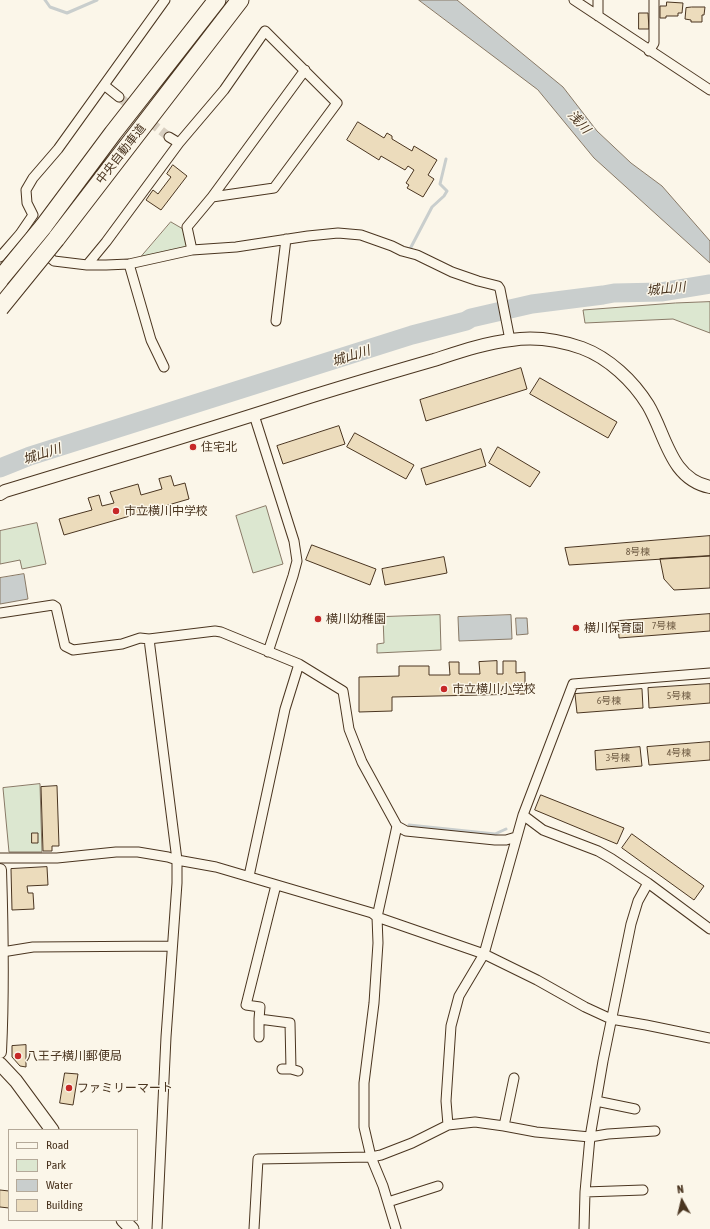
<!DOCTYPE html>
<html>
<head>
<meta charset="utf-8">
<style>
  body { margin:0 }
  #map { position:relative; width:710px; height:1229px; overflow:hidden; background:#fbf6e9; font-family:"Asap Condensed",sans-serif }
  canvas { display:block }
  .legend { position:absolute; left:8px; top:1129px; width:130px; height:92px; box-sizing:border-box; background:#fbf6e9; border:1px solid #b4a999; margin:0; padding:5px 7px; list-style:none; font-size:12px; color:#4a3520 }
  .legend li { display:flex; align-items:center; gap:8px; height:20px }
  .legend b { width:20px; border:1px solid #b4a999 }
  .north { position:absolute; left:662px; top:1181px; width:40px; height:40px; -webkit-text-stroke:3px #fbf6e9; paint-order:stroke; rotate:352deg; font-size:11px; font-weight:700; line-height:16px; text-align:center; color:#4a3520 }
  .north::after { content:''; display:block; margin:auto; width:14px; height:18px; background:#4a3520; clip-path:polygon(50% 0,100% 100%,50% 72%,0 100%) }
</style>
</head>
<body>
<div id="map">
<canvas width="710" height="1229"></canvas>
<ul class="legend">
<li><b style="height:5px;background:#fbf6e9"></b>Road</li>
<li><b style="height:11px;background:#dce7d0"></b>Park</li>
<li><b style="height:11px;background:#c9cecd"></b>Water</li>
<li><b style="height:11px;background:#ecdcbc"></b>Building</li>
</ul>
<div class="north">N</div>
</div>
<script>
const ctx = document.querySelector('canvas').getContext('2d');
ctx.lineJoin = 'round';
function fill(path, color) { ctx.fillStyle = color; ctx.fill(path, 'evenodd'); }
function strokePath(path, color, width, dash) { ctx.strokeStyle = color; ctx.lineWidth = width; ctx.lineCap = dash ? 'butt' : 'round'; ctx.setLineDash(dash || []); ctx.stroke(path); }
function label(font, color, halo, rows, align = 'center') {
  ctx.font = font + ' "Asap Condensed","Noto Sans JP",sans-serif'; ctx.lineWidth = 3; ctx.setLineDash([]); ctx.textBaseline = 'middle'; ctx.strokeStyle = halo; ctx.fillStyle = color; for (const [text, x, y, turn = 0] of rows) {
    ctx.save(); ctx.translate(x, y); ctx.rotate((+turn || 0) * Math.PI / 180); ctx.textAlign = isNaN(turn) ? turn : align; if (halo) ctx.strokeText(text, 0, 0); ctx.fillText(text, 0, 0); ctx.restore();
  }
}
const green = new Path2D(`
  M171 222 183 229 188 249 140 258Z
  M710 302V333L673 319 585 323 583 310 675 303Z
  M266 506 283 564 253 573 236 516Z
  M37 523 46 564 22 569 20 560 0 564V531Z
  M440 615 441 650 377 653V644L384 643 383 617Z
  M40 784 42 852H9L3 788Z`);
const water = new Path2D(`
  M419 0H457L563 87 597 131 631 163 662 186 710 241V263L594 158 538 90Z
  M24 574 28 599 0 604V578Z
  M511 615 512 639 459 641 458 617Z
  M516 618H527L528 634 517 635Z`);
const stream = new Path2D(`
  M45 0 50 7 67 13 97 0
  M410 249 432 207 444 196 447 191 440 184 446 159
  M409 825 495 834 506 829`);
const river = new Path2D(`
  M0 468 30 456 412 335 466 321 471 318 532 304 603 295 614 293 661 292 710 284`);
const building = new Path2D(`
  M667 2 683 3 682 13H678V16H666V18H660V6H666Z
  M692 7H705L704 15H702V22H691V20L685 19 686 8Z
  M639 13H648L649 29H639Z
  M358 122 384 138 387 133 392 136V139L412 151 414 146 437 160 428 175 434 179 423 197 407 188 409 185 406 183 414 170 408 166 405 170 381 156 379 160 347 140Z
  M173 165 187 176 161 210 146 200 153 190 158 194 171 177 167 174Z
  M521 368 527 389 426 421 420 400Z
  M540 378 617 422 608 438 530 394Z
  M339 426 345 444 283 464 277 446Z
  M355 433 414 465 406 479 347 447Z
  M498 447 540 472 530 487 489 463Z
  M481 449 486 466 426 485 421 469Z
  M171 476 174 486 185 483 189 499 64 535 59 519 92 510 88 498 99 495 102 506 114 503 110 492 138 484 141 495 162 489 159 479Z
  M710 536V556L569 565 565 548Z
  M312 545 376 569 370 585 306 560Z
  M710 556V588L674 590 664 579 660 559Z
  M444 557 447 573 385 585 382 569Z
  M710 614V631L619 638 618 621Z
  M497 661V674H503V661H516V673L525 672V694L392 697V711L359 712V677L399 676V666H429V675H450L449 662H459V674H480L479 662Z
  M710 684V703L649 708 648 688Z
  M642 689 643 708 577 713 575 694Z
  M710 742V760L649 765 647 747Z
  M640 747 642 766 596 770 595 751Z
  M57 786 59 846H52V851H43L41 787Z
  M541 795 624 828 617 844 535 810Z
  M32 833H38V843H32Z
  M632 834 704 886 694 900 622 848Z
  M47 867 48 885 27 886 28 893H33L34 909 12 910 11 869Z
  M26 1045V1067L20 1066 12 1057V1046Z
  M65 1073 78 1074 73 1105 60 1103Z
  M0 1190 9 1191V1208L0 1207Z`);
const minorTunnel = new Path2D(`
  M119 97 169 137`);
const minor = new Path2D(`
  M574 0 710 90
  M598 16V0
  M649 51 654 43V0
  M104 85 119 97
  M169 137 179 143
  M212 197 305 70
  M20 234 54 261 87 265H106L129 264 192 250 236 247 308 236 338 233 361 235 392 246 402 251 417 255 452 272 478 281 498 286 500 289 510 340
  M0 257 20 234 33 215 27 203 26 190 33 178 58 149 165 0
  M129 264 151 340 164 367
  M87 265 106 242 179 143 224 90 265 31 337 103 274 188 212 197 187 227 192 250
  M276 321 286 239
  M254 415 294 541 297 561 293 576 268 652
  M0 613 53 605 56 607 65 646 73 650 122 644 140 638 149 639 215 631 221 632 299 664 343 691 349 729 362 762 397 826 406 831 495 840H506L516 837
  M149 639 177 860V883L166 1037 157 1229
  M523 815 543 830 598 851 612 859 648 883 710 929
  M0 858H57L116 852H138L168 857 177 860 216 867 372 913 377 917 484 954 537 980 585 1007 611 1019 646 1025 710 1038
  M249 876 285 709 299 664
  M276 885 246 1005 260 1007 259 1019 290 1023 291 1069
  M2 952 33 947 172 946
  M259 1037V1019
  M282 1069H291L298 1071
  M596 1101 635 1109
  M448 1125 446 1101 451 1026 459 996 484 954 523 815 573 684 710 673
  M504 1126 514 1078
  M585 1192 643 1190
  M388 1202 438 1186
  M254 1229 258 1159 371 1157 381 1155 412 1143 448 1125 475 1122 504 1126 536 1132 590 1137 608 1134 655 1131
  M396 1229 383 1186 371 1157 364 1127V1083L374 1003 378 943 377 917 397 826
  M584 1229 585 1192 590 1137 603 1061 631 924 638 901 648 883`);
const tertiary = new Path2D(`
  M0 494 5 491C103 461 202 432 300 400 344 386 389 373 434 360 459 352 485 343 511 340 536 336 559 340 582 348 609 358 633 381 648 405 666 435 670 479 710 487
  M0 870C2 931 3 991 0 1052`);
const secondary = new Path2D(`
  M0 1064 16 1081 52 1130
  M123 1220 132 1229`);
const motorway = new Path2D(`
  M43 227 113 133 217 0
  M56 239 240 0`);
const motorwayBridge = new Path2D(`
  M0 279 43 227
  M0 308 56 239`);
const markers = [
  [193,447,4,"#c62828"],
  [116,511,4,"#c62828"],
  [318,619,4,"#c62828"],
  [576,628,4,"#c62828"],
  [444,689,4,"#c62828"],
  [18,1056,4,"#c62828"],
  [69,1088,4,"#c62828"]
];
const numberNames = [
  ["8号棟",638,552],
  ["7号棟",664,626],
  ["5号棟",679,696],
  ["6号棟",609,701],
  ["4号棟",679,753],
  ["3号棟",618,758]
];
const streetNames = [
  ["中央自動車道",121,154,-52]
];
const poiNames = [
  ["住宅北",201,447],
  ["市立横川中学校",124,511],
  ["横川幼稚園",326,619],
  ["横川保育園",584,628],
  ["市立横川小学校",452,689],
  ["八王子横川郵便局",26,1056],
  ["ファミリーマート",77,1088]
];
const waterNames = [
  ["浅川",579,122,48],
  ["城山川",666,289,-6],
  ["城山川",351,356,-18],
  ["城山川",42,454,-18]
];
fill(green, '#dce7d0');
strokePath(green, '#887966', 1);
fill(water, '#c9cecd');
strokePath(water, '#887966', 1);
strokePath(stream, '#c9cecd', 3);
strokePath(river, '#c9cecd', 19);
fill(building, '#ecdcbc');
strokePath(building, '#4a3520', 1);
strokePath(minorTunnel, '#d8cfc1', 9, [9, 4.5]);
strokePath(minor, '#4a3520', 11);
strokePath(tertiary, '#4a3520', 14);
strokePath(secondary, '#4a3520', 15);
strokePath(motorway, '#4a3520', 19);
strokePath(minor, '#fbf6e9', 9);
strokePath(tertiary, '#fbf6e9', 12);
strokePath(secondary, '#fbf6e9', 13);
strokePath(motorway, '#fbf6e9', 17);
strokePath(motorwayBridge, '#4a3520', 19, []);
strokePath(motorwayBridge, '#fbf6e9', 17);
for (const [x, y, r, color] of markers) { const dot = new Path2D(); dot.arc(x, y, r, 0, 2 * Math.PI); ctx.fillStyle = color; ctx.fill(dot); strokePath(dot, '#fbf6e9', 1.5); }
label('10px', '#725f47', null, numberNames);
label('12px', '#4a3520', '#fbf6e9', streetNames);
label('12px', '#4a3520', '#fbf6e9', poiNames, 'left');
label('italic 13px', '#4a3520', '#fbf6e9', waterNames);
</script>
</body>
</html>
